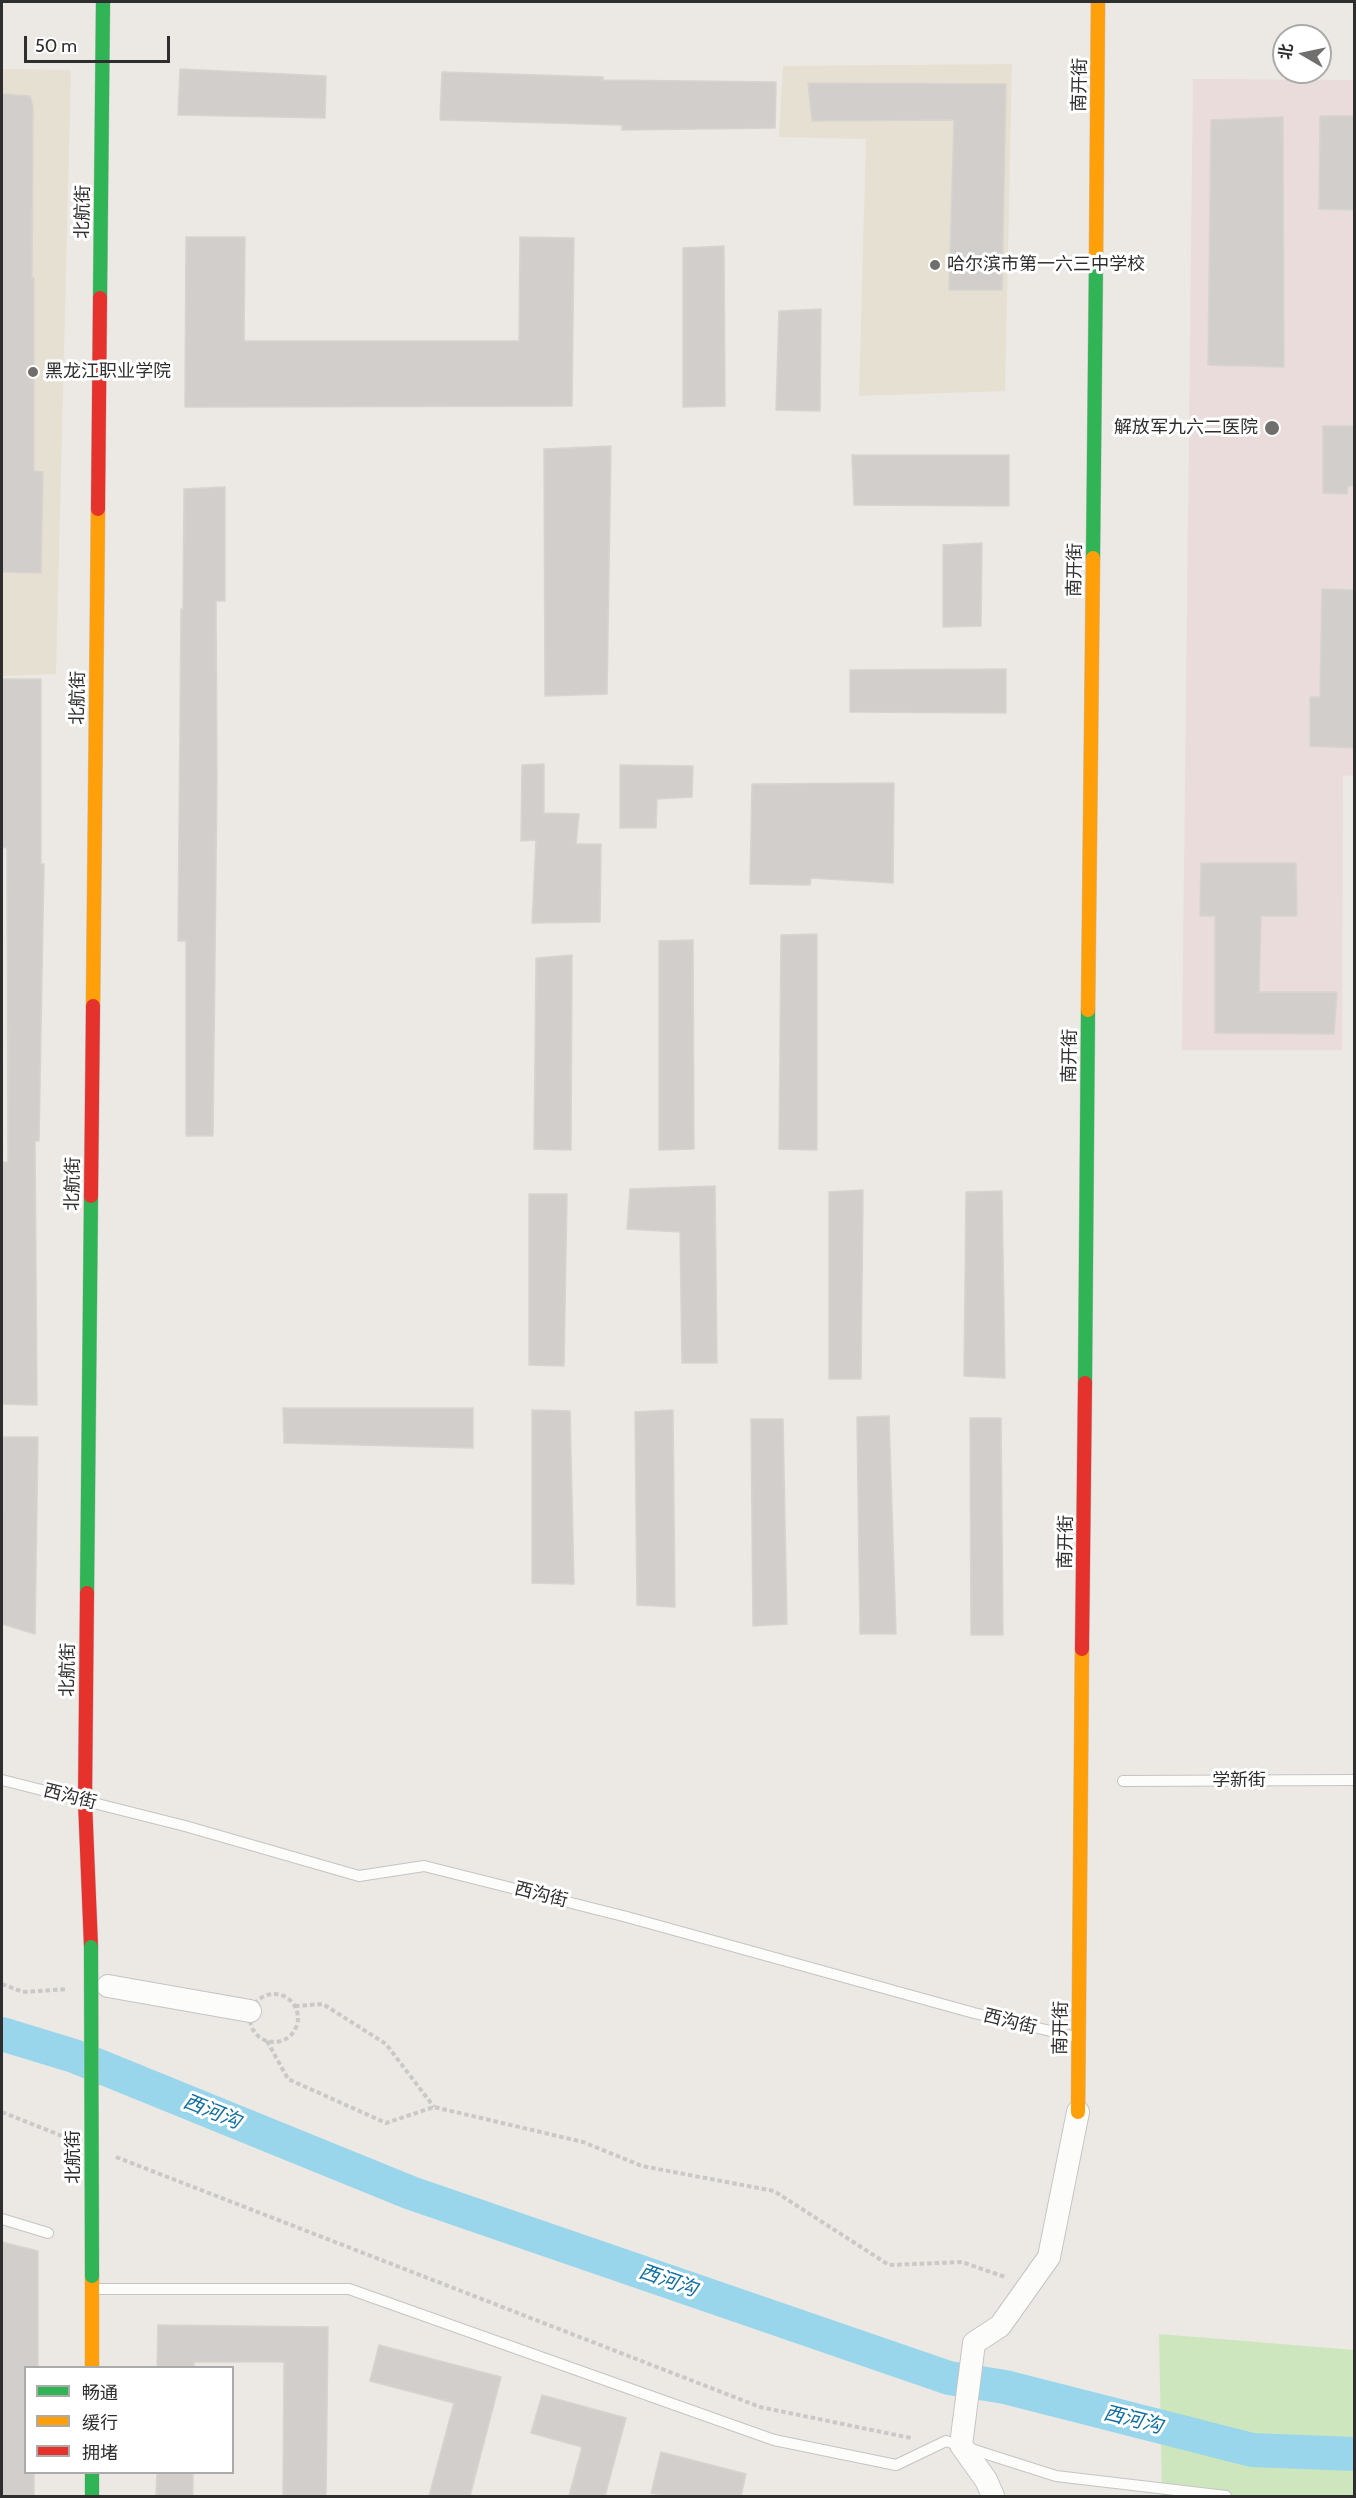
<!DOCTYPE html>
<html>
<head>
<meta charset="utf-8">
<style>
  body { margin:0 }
  #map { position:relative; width:1356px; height:2498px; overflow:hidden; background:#ece8e4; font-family:Cabin,"Noto Sans SC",sans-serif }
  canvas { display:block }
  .frame { position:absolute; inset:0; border:3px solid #2e2e2e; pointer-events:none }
  .legend { position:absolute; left:24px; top:2366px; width:210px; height:108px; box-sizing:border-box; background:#fff; border:2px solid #ababab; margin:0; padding:8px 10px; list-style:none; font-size:18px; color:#2e2e2e }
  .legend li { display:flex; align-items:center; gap:12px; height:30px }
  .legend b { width:30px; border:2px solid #ababab }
  .north { position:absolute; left:1272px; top:24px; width:60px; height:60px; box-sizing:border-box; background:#fff; border:2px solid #ababab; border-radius:50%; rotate:279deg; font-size:16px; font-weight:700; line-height:24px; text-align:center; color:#2e2e2e }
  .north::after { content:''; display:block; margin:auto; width:21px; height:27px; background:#706f6e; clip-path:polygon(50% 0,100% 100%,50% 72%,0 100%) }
  .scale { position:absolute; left:24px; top:36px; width:146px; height:27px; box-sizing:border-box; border:3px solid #2e2e2e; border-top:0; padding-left:8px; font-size:18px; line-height:21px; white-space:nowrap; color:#2e2e2e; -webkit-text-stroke:4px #fff; paint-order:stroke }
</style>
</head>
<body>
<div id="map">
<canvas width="1356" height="2498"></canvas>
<div class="frame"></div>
<ul class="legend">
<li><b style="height:8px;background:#30b455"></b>畅通</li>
<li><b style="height:8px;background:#ff9f0a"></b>缓行</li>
<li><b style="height:8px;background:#e5322d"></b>拥堵</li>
</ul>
<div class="north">北</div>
<div class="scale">50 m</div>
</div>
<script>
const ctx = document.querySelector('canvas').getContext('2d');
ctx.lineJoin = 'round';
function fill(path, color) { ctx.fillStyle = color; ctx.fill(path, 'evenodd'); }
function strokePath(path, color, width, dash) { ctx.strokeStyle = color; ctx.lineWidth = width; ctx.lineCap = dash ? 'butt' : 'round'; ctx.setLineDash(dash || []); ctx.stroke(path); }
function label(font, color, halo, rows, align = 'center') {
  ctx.font = font + ' Cabin,"Noto Sans SC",sans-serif'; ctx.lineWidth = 6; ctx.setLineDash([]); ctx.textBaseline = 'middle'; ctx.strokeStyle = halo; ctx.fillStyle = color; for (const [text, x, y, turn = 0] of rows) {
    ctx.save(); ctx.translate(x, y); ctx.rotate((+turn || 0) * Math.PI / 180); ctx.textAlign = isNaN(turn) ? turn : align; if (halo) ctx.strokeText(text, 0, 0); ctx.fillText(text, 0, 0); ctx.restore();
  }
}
const education = new Path2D(`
  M1012 64 1005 391 859 396 866 139 779 137 783 66Z
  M2 69 71 70 56 674 2 676Z`);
const medical = new Path2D(`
  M1193 79 1354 80V775L1343 776 1342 1050H1182Z`);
const green = new Path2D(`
  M1159 2334 1354 2350V2496H1162Z`);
const river = new Path2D(`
  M2 2034 74 2056 411 2193 949 2378 1005 2387 1252 2450 1354 2454`);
const building = new Path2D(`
  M180 69 326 76 325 118 178 115Z
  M442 72 603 77V80L776 82 775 128 622 130V125L440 120Z
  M808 83 1006 84 1002 290H949L954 120 812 121Z
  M2 94 30 96 33 107 32 278H34V471L43 472 41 573 2 572Z
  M1320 116H1354V210L1319 209Z
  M1283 117 1284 367 1208 365 1211 120Z
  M186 237H245L244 341H519L520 237 574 238 572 406 185 407Z
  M724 246 725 406 683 407V248Z
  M821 309 820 411 776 410 779 311Z
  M1323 426H1354V486H1348L1347 494 1323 493Z
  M611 446 607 694 545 696 544 449Z
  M852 455H1009V506L854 505Z
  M225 487V601H216L217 779 213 1136H186V941H178L181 609H183L184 489Z
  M982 543 981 626 943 627V545Z
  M1322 589 1354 590V748L1310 746V697H1320Z
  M1006 669V713L850 712V670Z
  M2 679H41V864H44L39 1141H35L37 1405 2 1404V1162H8L7 848 2 847Z
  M544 764V813L579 814 576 844H601L600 922 532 923 536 840 521 841 522 765Z
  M620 765 693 766 692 797 657 799 656 828H620Z
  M894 783 893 883 811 878 810 885 750 884 752 784Z
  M1201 863H1296L1297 916H1261L1259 992H1337L1334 1034 1215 1033V916H1200Z
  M817 934V1150L779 1149 781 935Z
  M693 940 694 1149 659 1150V941Z
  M572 955 571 1150 534 1149 536 958Z
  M715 1186 717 1363H682L680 1232 627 1229 630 1189Z
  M863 1190 861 1379H829V1192Z
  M1002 1191 1005 1378 964 1376 966 1192Z
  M529 1194H567L564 1366 529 1365Z
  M283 1408H473V1448L284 1443Z
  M532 1410 570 1411 574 1584 532 1583Z
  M673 1410 675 1607 637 1605 635 1412Z
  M889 1416 896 1634H860L857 1417Z
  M970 1418H1001L1003 1635H971Z
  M751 1419H783L787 1624 753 1626Z
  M3 1437H38L35 1634 2 1624Z
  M2 2242 38 2251V2367H26V2472H34V2496H2Z
  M158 2325 328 2327 326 2496H283L284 2362H194V2367H157Z
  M379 2345 501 2377 470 2496H429L454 2403 370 2381Z
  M542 2395 626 2418 605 2496H569L582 2447 531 2433Z
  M661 2452 746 2474 741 2496H666L651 2493Z
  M157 2472H193V2496H156Z`);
const path = new Path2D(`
  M2 1984 23 1992 67 1989
  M250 2018a24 24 0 1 1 48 0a24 24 0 1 1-48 0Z
  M295 2006 323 2004 386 2044 434 2107
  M267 2041 288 2079 386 2123 434 2107 583 2142 642 2166 774 2191 889 2265 962 2262 1005 2277
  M2 2112 67 2138
  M116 2157 760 2407 911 2438`);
const lane = new Path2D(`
  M2 1780 185 1826 359 1876 424 1866 627 1917 974 2013 1076 2037
  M1123 1781 1354 1780
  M2 2219 48 2233
  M94 2289H349L774 2440 896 2465 946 2441 1056 2476 1226 2496`);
const street = new Path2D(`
  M108 1986 250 2011
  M993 2496 986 2480 961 2445 974 2343 1000 2326 1049 2257 1078 2112`);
const fast = new Path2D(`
  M100 298 103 2
  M1093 558 1096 261
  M1085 1383 1088 1010
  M87 1593 91 1196
  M92 2472V2496`);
const slow = new Path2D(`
  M1096 261 1098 2
  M93 1006 98 509
  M1088 1010 1093 558
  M1078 2112 1082 1649
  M92 2276V2368`);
const jam = new Path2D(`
  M98 509 100 298
  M91 1196 93 1006
  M87 1593 85 1801 91 1947
  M1082 1649 1085 1383`);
const fastBridge = new Path2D(`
  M91 1947 92 2276`);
const markers = [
  [935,265,6,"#706f6e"],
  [33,372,6,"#706f6e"],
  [1272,428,8,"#706f6e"]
];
const streetNames = [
  ["南开街",1080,85,-89],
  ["北航街",83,212,-89],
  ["南开街",1075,570,-89],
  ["北航街",78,698,-89],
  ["南开街",1070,1056,-89],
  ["北航街",73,1184,-89],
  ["南开街",1066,1542,-89],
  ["北航街",68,1670,-89],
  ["学新街",1239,1781],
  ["西沟街",70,1797,14],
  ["西沟街",541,1895,14],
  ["西沟街",1010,2022,14],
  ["南开街",1061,2028,-89],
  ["北航街",74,2157,-90]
];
const poiNames = [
  ["哈尔滨市第一六三中学校",947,265],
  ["黑龙江职业学院",45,372],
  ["解放军九六二医院",1258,428,"right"]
];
const waterNames = [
  ["西河沟",212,2112,22],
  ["西河沟",668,2281,19],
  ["西河沟",1133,2420,14]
];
fill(education, '#e6e0d3');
fill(medical, '#e9dcdb');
fill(green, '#cee6be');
strokePath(river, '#99d6ec', 34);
fill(building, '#d1cecb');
strokePath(building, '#d7d4d0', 1.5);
strokePath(lane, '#c5c4c5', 12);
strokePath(street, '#c5c4c5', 24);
strokePath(fast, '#c5c4c5', 15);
strokePath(slow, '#c5c4c5', 15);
strokePath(jam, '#c5c4c5', 15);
strokePath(path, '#c9c9c8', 4, [4.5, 3]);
strokePath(lane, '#fcfcfb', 10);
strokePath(street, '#fcfcfb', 22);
strokePath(fast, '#30b455', 14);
strokePath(slow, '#ff9f0a', 14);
strokePath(jam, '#e5322d', 14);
strokePath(fastBridge, '#c5c4c5', 15, []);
strokePath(fastBridge, '#30b455', 14);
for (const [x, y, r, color] of markers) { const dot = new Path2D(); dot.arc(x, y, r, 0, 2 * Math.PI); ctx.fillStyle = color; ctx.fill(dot); strokePath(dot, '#fff', 2); }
label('18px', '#2e2e2e', '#fff', streetNames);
label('18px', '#2e2e2e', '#fff', poiNames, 'left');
label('italic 20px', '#0d6fa3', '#fff', waterNames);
</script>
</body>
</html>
